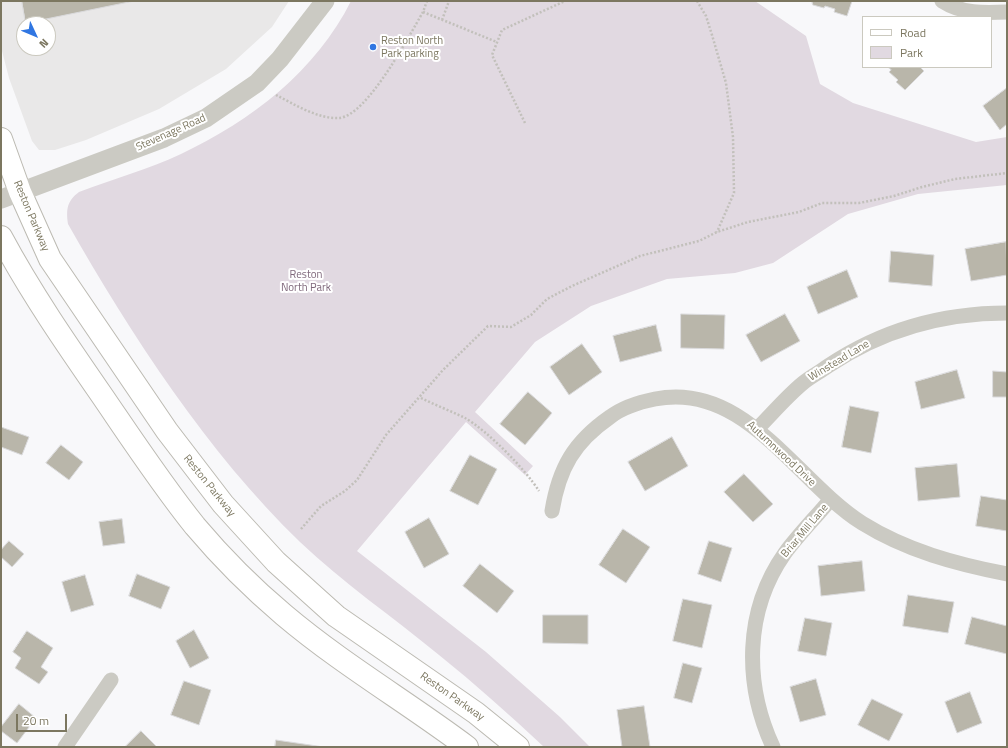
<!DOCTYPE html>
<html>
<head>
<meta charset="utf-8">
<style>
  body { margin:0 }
  #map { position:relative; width:1008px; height:748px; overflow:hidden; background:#f8f8fa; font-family:"Titillium Web",sans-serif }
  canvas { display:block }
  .frame { position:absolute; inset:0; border:2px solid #7c7760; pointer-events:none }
  .legend { position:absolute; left:862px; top:16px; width:130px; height:52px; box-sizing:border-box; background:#fff; border:1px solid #cbc9bf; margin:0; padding:5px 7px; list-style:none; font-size:12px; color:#7c7760 }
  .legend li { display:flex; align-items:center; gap:8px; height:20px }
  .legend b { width:20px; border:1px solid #cbc9bf }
  .north { position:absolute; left:16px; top:16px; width:40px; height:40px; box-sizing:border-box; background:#fff; border:1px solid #cbc9bf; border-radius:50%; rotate:134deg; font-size:11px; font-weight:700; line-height:16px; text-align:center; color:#7c7760 }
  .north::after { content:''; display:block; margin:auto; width:14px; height:18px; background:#3076e2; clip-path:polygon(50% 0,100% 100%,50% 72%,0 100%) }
  .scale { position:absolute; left:16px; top:714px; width:51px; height:18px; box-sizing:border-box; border:2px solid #7c7760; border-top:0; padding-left:5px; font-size:12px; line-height:14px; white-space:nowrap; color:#7c7760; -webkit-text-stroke:3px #fff; paint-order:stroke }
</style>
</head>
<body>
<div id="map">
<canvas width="1008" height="748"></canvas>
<div class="frame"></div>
<ul class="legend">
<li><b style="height:5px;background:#fff"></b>Road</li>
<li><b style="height:11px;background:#e1d9e1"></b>Park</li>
</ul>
<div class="north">N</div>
<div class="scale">20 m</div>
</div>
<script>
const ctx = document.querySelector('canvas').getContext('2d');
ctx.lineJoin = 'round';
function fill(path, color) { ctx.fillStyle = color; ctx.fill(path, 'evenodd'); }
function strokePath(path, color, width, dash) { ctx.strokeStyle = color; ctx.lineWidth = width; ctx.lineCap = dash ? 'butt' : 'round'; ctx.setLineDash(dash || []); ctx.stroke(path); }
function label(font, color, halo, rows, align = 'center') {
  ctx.font = font + ' "Titillium Web",sans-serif'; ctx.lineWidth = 4; ctx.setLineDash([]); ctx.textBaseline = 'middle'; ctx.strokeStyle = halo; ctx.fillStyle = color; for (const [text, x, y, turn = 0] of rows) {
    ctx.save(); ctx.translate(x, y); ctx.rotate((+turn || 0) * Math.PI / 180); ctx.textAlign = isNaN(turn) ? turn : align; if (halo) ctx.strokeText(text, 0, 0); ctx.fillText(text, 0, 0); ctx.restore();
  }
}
const built = new Path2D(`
  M1 1H289L272 27 226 69 159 109 86 140 55 150H39L32 141 9 78 1 47ZM24 24H48V48H24Z`);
const green = new Path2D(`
  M351 1H755L806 36 820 84 853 103 976 142 1007 137V185L918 194 848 214 773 263 735 273 667 279 591 306 535 342 475 412 533 466 525 475 466 422 357 551 486 652 560 717 590 747H544C510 715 475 684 439 655 393 617 343 583 300 542 208 453 131 335 68 224 66 209 67 201 79 192 113 179 149 169 181 154 251 121 316 71 351 1Z`);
const building = new Path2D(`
  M22 1H134L41 20 42 24H26Z
  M812 1H852L847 16 834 12 835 9 825 6 824 8 813 5Z
  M31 48H47L48 50 32 53Z
  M888 67H920L924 71 905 90 896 82 898 80 889 72 891 70Z
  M1007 88V124L1000 130 983 106Z
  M1006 242 1007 275 971 281 965 249Z
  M891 251 934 255 932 286 889 282Z
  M847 270 858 297 818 314 807 287Z
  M681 314 725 315 724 349 681 348Z
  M785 314 800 341 761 362 746 335Z
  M656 325 662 351 620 362 613 336Z
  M582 344 602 372 569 395 550 367Z
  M957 370 965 398 921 409 915 382Z
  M993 371 1007 372V397H993Z
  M528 392 552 413 525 445 500 424Z
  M850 406 879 412 871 453 842 447Z
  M1 427 29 437 22 455 1 447Z
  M672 437 688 466 645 491 628 462Z
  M61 445 83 462 69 480 46 463Z
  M470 455 497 469 478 505 450 491Z
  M957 464 960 497 918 501 915 468Z
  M744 474 773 504 753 522 724 492Z
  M981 496 1007 500V531L976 526Z
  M429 518 449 554 424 568 405 532Z
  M122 519 125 543 103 546 99 522Z
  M623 529 650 547 626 583 599 565Z
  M9 541 24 554 12 567 1 557V550Z
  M709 541 732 548 721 582 698 574Z
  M862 561 865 591 821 596 818 566Z
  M480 564 514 591 497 613 463 586Z
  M137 574 170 587 161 609 129 596Z
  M85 575 94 605 71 612 62 582Z
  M908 595 954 602 948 633 903 626Z
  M683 599 712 605 702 648 673 641Z
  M543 615H588V644L543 643Z
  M972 617 1007 626V654L965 644Z
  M805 618 832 623 826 656 798 651Z
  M194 630 209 658 190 668 176 641Z
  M27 631 53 648 41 667 48 672 39 684 15 668 21 658 13 652Z
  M683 663 702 668 692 703 674 698Z
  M816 679 826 715 800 722 790 687Z
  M184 681 211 690 199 725 171 715Z
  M970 692 982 723 957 733 945 702Z
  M872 699 903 714 889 741 858 725Z
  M19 704 36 718 17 743 1 731V727Z
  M644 706 650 747H622L617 710Z
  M141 731 157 747H125Z
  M276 740 324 747H275Z`);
const path = new Path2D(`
  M697 1 706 16 712 35 726 83 733 137 734 193 717 232
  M423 12 497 42
  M442 20 449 1
  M276 95C294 104 317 119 339 118 367 116 409 36 423 12L427 1
  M525 123 492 55 502 30 565 1
  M421 398C435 405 451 411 465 418 488 431 525 469 539 491
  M301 529 321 506 345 491 357 480 386 435 443 370 488 326 511 327 531 315 547 299 572 286 640 256 699 241 717 232 748 222 799 212 822 203H859L894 196 922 187 955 179 1007 173`);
const minor = new Path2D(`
  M942 1C962 14 984 13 1007 12
  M757 429C772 414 786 397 803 383 810 377 820 372 828 366 882 330 942 313 1007 313
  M552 511C559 468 574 442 610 417 623 407 640 402 655 399 745 381 796 481 862 523 907 551 956 564 1007 574
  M65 747 111 680
  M773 747C744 684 744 611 785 553 799 534 816 517 831 499`);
const tertiary = new Path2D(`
  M1 199 164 138 206 118 257 83 280 59 325 1`);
const primary = new Path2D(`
  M1 139 20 192 50 259 167 431 223 504 276 562 336 616 476 713 518 747
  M1 237C31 293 67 345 103 397 133 441 162 485 195 526 222 558 252 588 284 615 342 664 407 702 467 747`);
const markers = [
  [373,47,4,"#3076e2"]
];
const poiNames = [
  ["Reston North",381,41],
  ["Park parking",381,54]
];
const streetNames = [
  ["Stevenage Road",171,133,-24],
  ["Reston Parkway",31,216,67],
  ["Winstead Lane",839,361,-31],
  ["Autumnwood Drive",781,454,43],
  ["Reston Parkway",209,486,51],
  ["Briar Mill Lane",805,531,-50],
  ["Reston Parkway",452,697,35]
];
const parkNames = [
  ["Reston",306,275],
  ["North Park",306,288]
];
fill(built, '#e9e8e8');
fill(green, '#e1d9e1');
fill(building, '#b9b6aa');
strokePath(building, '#dadadc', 1);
strokePath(primary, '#bcbab2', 24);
strokePath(path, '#c2c0bb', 2.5, [2, 2]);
strokePath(minor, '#cbcac3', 15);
strokePath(tertiary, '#cbcac3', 19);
strokePath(primary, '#fff', 22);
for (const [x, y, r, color] of markers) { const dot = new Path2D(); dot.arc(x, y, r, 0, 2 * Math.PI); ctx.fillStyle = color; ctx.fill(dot); strokePath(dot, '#fff', 1.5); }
label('11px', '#7c7760', '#fff', poiNames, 'left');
label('11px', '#7c7760', '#fff', streetNames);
label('11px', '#7f687b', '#fff', parkNames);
</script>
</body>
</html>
